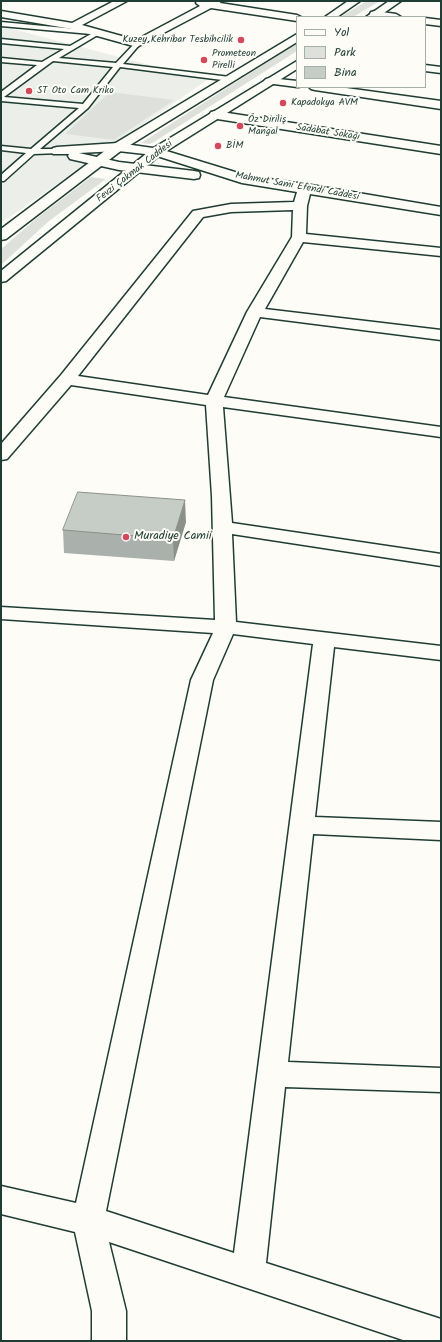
<!DOCTYPE html>
<html>
<head>
<meta charset="utf-8">
<style>
  body { margin:0 }
  #map { position:relative; width:442px; height:1342px; overflow:hidden; background:#fdfcf7; font-family:Kalam,sans-serif }
  canvas { display:block }
  .frame { position:absolute; inset:0; border:2px solid #1f3d34; pointer-events:none }
  .legend { position:absolute; left:296px; top:16px; width:130px; height:72px; box-sizing:border-box; background:#fdfcf7; border:1px solid #a4b0a9; margin:0; padding:5px 7px; list-style:none; font-size:12px; color:#1f3d34 }
  .legend li { display:flex; align-items:center; gap:8px; height:20px }
  .legend b { width:20px; border:1px solid #a4b0a9 }
</style>
</head>
<body>
<div id="map">
<canvas width="442" height="1342"></canvas>
<div class="frame"></div>
<ul class="legend">
<li><b style="height:5px;background:#fdfcf7"></b>Yol</li>
<li><b style="height:11px;background:#dde0db"></b>Park</li>
<li><b style="height:11px;background:#c6cdc7"></b>Bina</li>
</ul>
</div>
<script>
const ctx = document.querySelector('canvas').getContext('2d');
ctx.lineJoin = 'round';
function fill(path, color) { ctx.fillStyle = color; ctx.fill(path, 'evenodd'); }
function strokePath(path, color, width, dash) { ctx.strokeStyle = color; ctx.lineWidth = width; ctx.lineCap = dash ? 'butt' : 'round'; ctx.setLineDash(dash || []); ctx.stroke(path); }
function label(font, color, halo, rows, align = 'center') {
  ctx.font = font + ' Kalam,sans-serif'; ctx.lineWidth = 4; ctx.setLineDash([]); ctx.textBaseline = 'middle'; ctx.strokeStyle = halo; ctx.fillStyle = color; for (const [text, x, y, turn = 0] of rows) {
    ctx.save(); ctx.translate(x, y); ctx.rotate((+turn || 0) * Math.PI / 180); ctx.textAlign = isNaN(turn) ? turn : align; if (halo) ctx.strokeText(text, 0, 0); ctx.fillText(text, 0, 0); ctx.restore();
  }
}
const built = new Path2D(`
  M1 26 207 80 1 223Z`);
const green = new Path2D(`
  M367 1H380L353 17H340Z
  M297 43V51L154 142 149 144 141 143Z
  M110 92 174 100 114 140 65 134Z
  M91 177 106 179 49 221 1 265V249L37 218Z`);
const service = new Path2D(`
  M1 22 98 31 101 33 59 58 116 63 135 43 137 42 140 44 123 64 230 77 234 79 230 81 120 67 88 108 40 149H57L61 151 60 153 34 154 4 181H1V175L26 153 1 150V146L31 149 79 108 1 101V92L37 65 1 62V58L42 62 64 49 1 43V39L70 46 91 34 1 26ZM53 61 113 67 83 104 4 97Z`);
const minor = new Path2D(`
  M114 1H127L82 25 136 40 200 6 196 3 197 1H221L220 3 297 15 301 17H297V21L211 8 137 47 72 29 1 17V11L72 23Z
  M375 11 396 14 401 17 371 16 370 14 371 12Z
  M425 18 441 20V26L425 24Z
  M425 65 441 67V73L425 71Z
  M270 78 297 81V87H299H297L266 83 264 81 266 79Z
  M309 87H339L441 101V109L315 90 311 89Z
  M215 111 441 146V154L211 118 209 115 211 112Z
  M118 143 160 149 248 176 305 184 441 207V215L310 194 307 206 306 234 441 248V256L303 242 265 309 441 330V340L260 317 224 397 441 427V437L223 407 232 523 441 554V566L232 534 236 622 441 646V660L334 647 315 817 441 822V840L313 834 288 1062 441 1068V1092L285 1087 266 1263 441 1319V1341H406L109 1242 126 1311V1341H92V1311L75 1232 1 1214V1186L76 1203 191 680 213 633 1 619V607L215 620 212 496 206 405 71 385 7 459 1 460V444L61 375 193 211 231 204 294 202 297 192 242 183 154 155 118 151 79 153 119 162 194 171 199 172 200 175 199 178 194 179 119 170 70 159 68 156 69 154H53L51 151 53 148 57 147ZM293 210 292 237 247 312 208 395 78 376 203 217 231 212ZM233 634 313 644 234 1253 106 1211 213 680Z`);
const primary = new Path2D(`
  M348 1H360L337 17H325Z
  M389 1H401L378 17H366Z
  M297 34V42L122 150 6 239 1 240V229L114 144Z
  M297 61V69L160 155 6 281 1 282V271L152 149Z`);
const wall = new Path2D(`
  M186 522 174 561 64 553 63 530Z`);
const shadedWall = new Path2D(`
  M185 500 186 522 174 561 173 539Z`);
const building = new Path2D(`
  M78 492 185 500 173 539 63 530Z`);
const markers = [
  [241,40,4,"#d1495b"],
  [204,60,4,"#d1495b"],
  [29,91,4,"#d1495b"],
  [283,103,4,"#d1495b"],
  [240,126,4,"#d1495b"],
  [218,146,4,"#d1495b"],
  [126,537,4,"#d1495b"]
];
const farPoinames = [
  ["Kuzey Kehribar Tesbihcilik",233,40,"right"],
  ["Prometeon",212,54],
  ["Pirelli",212,66],
  ["ST Oto Cam Kriko",37,91],
  ["Kapadokya AVM",291,103],
  ["Öz Diriliş",248,120],
  ["Mangal",248,132],
  ["BİM",226,146]
];
const farStreetnames = [
  ["Sadabat Sokağı",328,133,9],
  ["Fevzi Çakmak Caddesi",135,172,-38],
  ["Mahmut Sami Efendi Caddesi",297,187,10]
];
const poiNames = [
  ["Muradiye Camii",134,537]
];
fill(built, '#eceee9');
fill(green, '#dde0db');
strokePath(service, '#1f3d34', 3);
strokePath(minor, '#1f3d34', 3);
strokePath(primary, '#1f3d34', 3);
fill(service, '#fdfcf7');
fill(minor, '#fdfcf7');
fill(primary, '#fdfcf7');
fill(wall, '#aab0ab');
fill(shadedWall, '#8b908b');
fill(building, '#c6cdc7');
strokePath(building, '#8b908b', 1);
for (const [x, y, r, color] of markers) { const dot = new Path2D(); dot.arc(x, y, r, 0, 2 * Math.PI); ctx.fillStyle = color; ctx.fill(dot); strokePath(dot, '#fdfcf7', 1.5); }
label('10px', '#1f3d34', '#fdfcf7', farPoinames, 'left');
label('10px', '#1f3d34', '#fdfcf7', farStreetnames);
label('12px', '#1f3d34', '#fdfcf7', poiNames, 'left');
</script>
</body>
</html>
